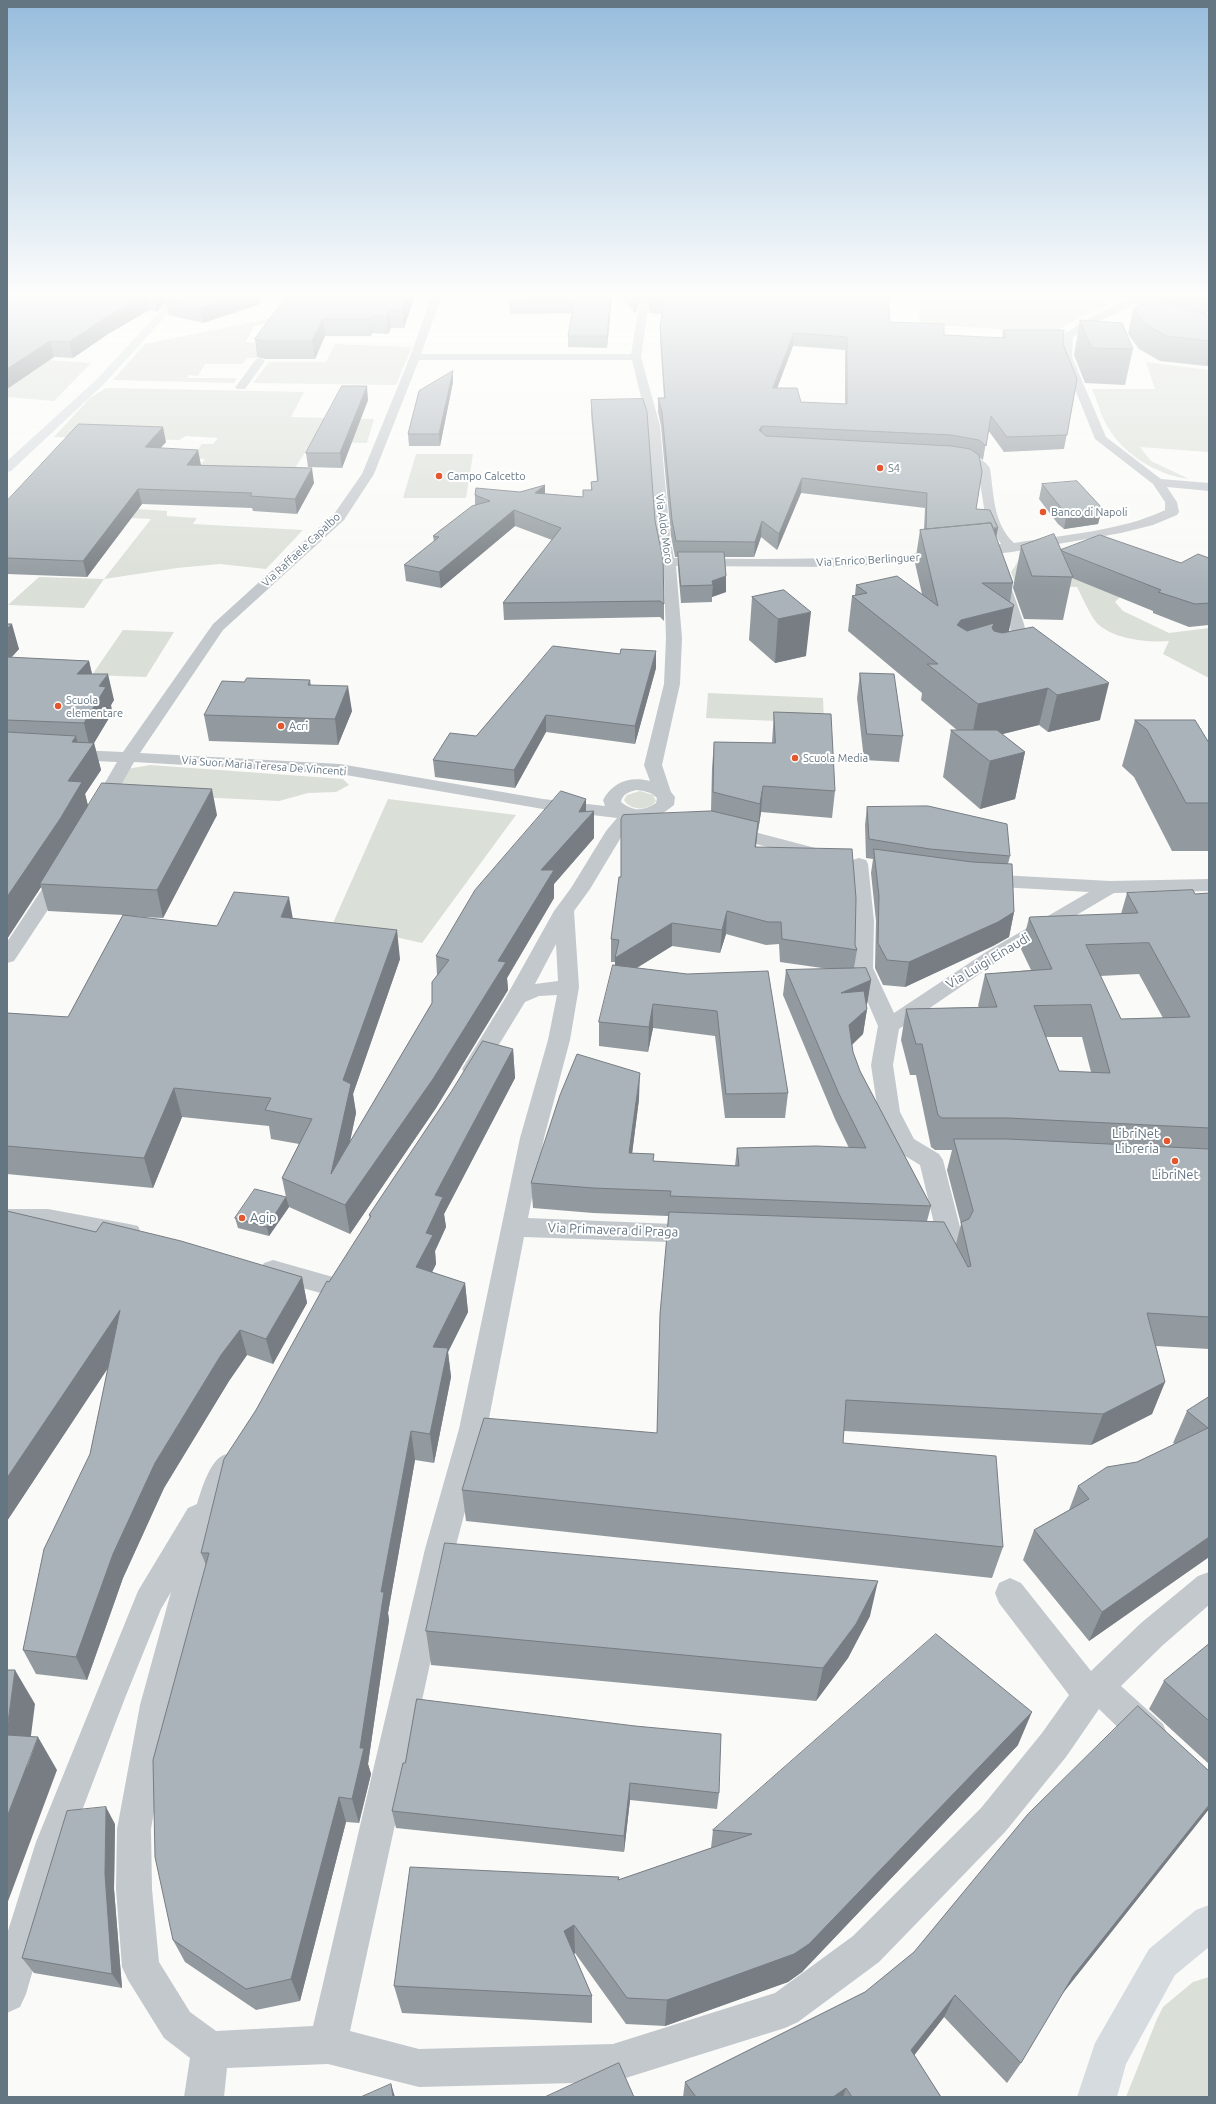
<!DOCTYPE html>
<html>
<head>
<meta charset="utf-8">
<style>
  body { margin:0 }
  #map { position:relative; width:1216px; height:2104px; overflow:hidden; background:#fafaf8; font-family:Ubuntu,sans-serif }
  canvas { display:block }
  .frame { position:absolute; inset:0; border:8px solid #657683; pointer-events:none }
</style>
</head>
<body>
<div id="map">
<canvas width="1216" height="2104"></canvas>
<div class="frame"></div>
</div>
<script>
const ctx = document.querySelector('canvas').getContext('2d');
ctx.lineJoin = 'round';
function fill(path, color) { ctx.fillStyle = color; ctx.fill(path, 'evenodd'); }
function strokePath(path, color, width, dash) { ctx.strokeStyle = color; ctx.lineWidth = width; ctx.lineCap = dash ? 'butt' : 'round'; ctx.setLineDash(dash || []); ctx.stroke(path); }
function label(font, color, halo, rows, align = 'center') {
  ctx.font = font + ' Ubuntu,sans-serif'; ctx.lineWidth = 4; ctx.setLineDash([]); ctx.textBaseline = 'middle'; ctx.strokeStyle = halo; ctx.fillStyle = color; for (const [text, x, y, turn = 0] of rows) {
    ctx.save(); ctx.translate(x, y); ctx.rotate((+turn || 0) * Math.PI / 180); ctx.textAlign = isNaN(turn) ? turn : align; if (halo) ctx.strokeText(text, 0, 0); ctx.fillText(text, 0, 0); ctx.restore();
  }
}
const green = new Path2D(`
  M920 295H1079L1110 305 1080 317 1058 330 1042 332 919 324Z
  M313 312 254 326 246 342 273 344 256 358H247L243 364H205L198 376 189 375 188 378H237L234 383 113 380 145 344 297 313Z
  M335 344 412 347 396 385 253 383 269 362H326Z
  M7 357 91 363 54 401 7 397Z
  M1146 362 1209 370V452L1140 447 1151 461 1189 479C1156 475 1121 453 1106 424 1100 413 1097 400 1092 389H1155Z
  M106 388 304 392 291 417 374 419 367 443 312 442 291 474 197 470 205 459 191 458 202 444H213L218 438 186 436 179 440 54 437 90 398Z
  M416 454H473L466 498H403Z
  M109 507 167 511V516L197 518 193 524 303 530 266 569 220 564 177 568 104 579 84 608 8 605 39 577 104 579 151 519 91 516Z
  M1099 542 1128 589 1115 602 1123 611 1169 633 1209 628V678L1163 654 1169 641C1148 643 1115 639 1099 625 1091 618 1082 596 1077 587L1016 585 1011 572 1019 560 1028 554Z
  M123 630 174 632 146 677 92 675Z
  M708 693 823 698 824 723 706 718Z
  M150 765 343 779 349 785 336 792 308 793 279 801 157 795 120 785 127 769Z
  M640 791 653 795 656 801C649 811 630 811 624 800L627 795Z
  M388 799 516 815 422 943 333 923Z
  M1209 1977V2097H1126L1157 2019 1163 2007 1193 1982Z`);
const minor = new Path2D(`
  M432 295H442L421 354H631L641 295H650L641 357 660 426 670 536 674 558C784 560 892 560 1001 544L986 521 978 469 968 462 949 459 947 456 949 453C962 450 982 456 990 468 994 495 993 523 1014 543 1062 535 1122 531 1165 510V502L1153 484 1095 439 1062 357 1064 334C1094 316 1132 290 1169 295L1167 297 1133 305 1102 320 1073 337 1072 357 1106 437 1161 479 1209 483V491L1167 487 1177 502 1179 512 1177 515 1153 525 1121 533 1012 552 956 558 845 567 676 566 682 638 680 684 662 765 671 792 675 797 674 805 658 817 635 820 623 834 590 889 574 911 579 987 570 1040 544 1138 528 1218 697 1225 706 1227 709 1234 706 1241 697 1243 524 1237 487 1429 455 1549 350 2031 419 2049 613 2044 775 1993 853 1936 981 1808 1042 1733 1069 1695 999 1603 995 1593 999 1583 1010 1578 1021 1583 1091 1671 1141 1623 1198 1576 1209 1572V1605L1163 1645 1121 1686 1163 1724 1168 1736 1163 1748 1151 1753 1139 1748 1099 1709 1066 1757 1005 1832 879 1962 798 2022 785 2028 613 2082 419 2087 328 2064 227 2068 224 2097H184L190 2058 164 2038 128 1980 122 1967 116 1889 117 1829 140 1705 171 1592 161 1609 125 1698 70 1842 26 1994 20 2007 7 2013V1934L36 1842 138 1591 188 1508 197 1504C201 1491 212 1451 231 1454 234 1454 237 1456 240 1457L244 1466 231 1488 172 1705 151 1829 152 1889 159 1962 190 2012 216 2031 313 2026 425 1549 459 1429 520 1138 548 1040 557 995 539 996 525 1002 481 1074 473 1077 465 1074 462 1069 506 997 554 911 571 888 606 831 617 818 543 809 340 774 134 762 107 810 104 814 98 815 92 814 89 810 117 762 7 757V747L123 752 213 624 334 514 362 474 410 357ZM419 360H632L648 426 656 536 664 575 666 638 664 684 644 765 650 781C630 776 613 782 603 800L605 806 543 799 340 764 140 753 223 630 344 520 374 474ZM637 790C645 791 651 792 657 798L656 803C643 811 634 812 621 802 622 794 630 791 637 790ZM556 944 558 981 535 984Z
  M260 358 265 361 245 389H237L235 387 237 385 256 359Z
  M1003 580 1008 581 1010 584 1024 624 1027 638C1019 648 1011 657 998 653L995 650C999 644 1007 644 1011 638L1010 624 996 584 998 581Z
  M728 825 823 850 825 854 823 858 816 860 722 835 719 831 722 827Z
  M859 858 866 860 868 864 874 921 873 968 894 1013 986 952 1089 892 982 886 975 884 972 880 975 876 982 874 1110 881 1209 879V891L1114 893 1000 960 899 1029 893 1065 900 1112 914 1139 939 1154 943 1160 964 1243 960 1250 951 1253 926 1249 922 1242 926 1235 936 1232 920 1165 897 1151 878 1112 871 1065 878 1026 853 968 854 921 850 864 852 860Z
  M61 869 68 871 71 875 14 961 7 963V942L54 871Z
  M7 1209H48L129 1224 138 1226 141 1233 138 1240 129 1242 48 1227H7Z
  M273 1260 340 1279 344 1286 340 1293 331 1296 264 1277 260 1270 264 1263Z`);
const major = new Path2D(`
  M175 295H185L104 384 11 471 7 472V461L96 380Z
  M1209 1905V1947L1175 1975 1126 2064 1117 2097H1077L1095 2043 1149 1949 1196 1910Z`);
const wall = new Path2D(`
  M7 295H258L260 304 203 323 169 315 166 302 157 312 149 310 108 334 73 358 54 357 7 389Z
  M288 295H415L404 328H391L388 334 372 333 371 336H325L315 359H265L257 357 255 339Z
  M509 295H612L607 348 568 347V336L572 313 510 314Z
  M619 295H640L636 313H635Z
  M650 295 890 322 944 335 1002 338 1003 330 1063 344 1077 379 1064 449 1004 452 988 430 983 460 979 457 976 509 996 537 1013 583 1010 602 1009 632 1100 720 1048 732 1039 725 1002 734 1025 752 1015 799 980 809 943 777 951 730H957L921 700 922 693 848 631 852 596 855 595 856 585 922 594 915 563 920 530 924 529 925 508 801 493 777 550 761 537 754 557H725L726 576V592L712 597V602L681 603 678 568V557H675L671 536 661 426 658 412V398H664L660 340V327L662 314 649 313V301ZM793 346 845 350V404L801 402 777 388Z
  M1117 295H1209V306L1206 316H1209V365L1206 366 1160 361 1139 349 1128 334 1133 310 1150 298V295L1133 299Z
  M1080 320 1133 349 1125 385 1085 383 1074 355Z
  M453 371V382L440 446H409L408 434Z
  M368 400 342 468 308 467 306 453Z
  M591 400 655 521 664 604V621L660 617 504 620 503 603 552 540 515 526 441 588 406 581 404 565 434 542 433 536 475 505V495L545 494 583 497V490H591V482L597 481 591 414Z
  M166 442 160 448 201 465 314 483 297 514 253 511 252 508 142 504 87 577 7 574V501Z
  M1042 484 1102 508 1098 524 1064 529 1058 524 1039 499Z
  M1021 546 1061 550 1181 563 1209 558V625L1189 627 1153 613V611L1072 578 1063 620 1024 619 1013 588Z
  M784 590 806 656 775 663 749 640 752 597Z
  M7 624 19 649 11 658 89 661 92 674 114 700 111 705 112 713 94 743 101 770 85 794 88 806 217 815 163 918 125 916 217 926 293 918 400 959 353 1094 356 1113 350 1142 432 1003 437 975 436 956 586 799V811L594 838 554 884V898L507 978 508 990 436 1108 350 1234 289 1207 269 1236 238 1228 235 1218 286 1197 282 1178 299 1144 271 1139 269 1126 182 1117 153 1188 7 1174V1013L68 1017 123 915 48 911 41 887 7 939Z
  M656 668 635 744 546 732 515 788 435 777 433 760 476 736Z
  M860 673 903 736 899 762 864 760 857 698Z
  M310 680 311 685 352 711 338 745 209 741 204 715 244 682Z
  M774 712 835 791 832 818 761 812 758 831V830L756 847 855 945 857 950 854 968 871 980 867 1004 866 1005 867 1009 863 1034 852 1045 853 1052 860 1071 931 1206 927 1221 956 1244 961 1224 947 1170 952 1150H935L931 1147 916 1075H910L901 1040 906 1009 979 1007 978 1006 985 974 1031 970 1021 949 1029 918 1121 914 1127 893 1195 894 1209 893V1349L1156 1346 1165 1382 1152 1414 1091 1445 844 1431 843 1443 1003 1547 992 1578 466 1521 462 1490 657 1433 668 1216 593 1213 533 1208 531 1183 639 1099 632 1153 653 1161 735 1166 737 1148H849L835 1119 783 995 786 970 829 969 780 962 779 944 766 945 726 934 720 953 672 946 637 968 687 974 788 1093 785 1118H725L715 1036 653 1028 648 1052 599 1046V1022L615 965V962H611V939L621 877V819L711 811 712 768 714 742 772 743ZM1139 974 1163 1018 1121 1019 1100 976ZM1046 1037H1082L1091 1072 1059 1071Z
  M1135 720 1209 743V851H1172L1134 777 1122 766Z
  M867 807 1010 856 1008 864 1014 912 1009 937 993 946 905 987 883 985 875 968 876 921 871 873 873 859 866 858 865 825Z
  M513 1049 515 1078 444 1214 446 1227 435 1251 436 1264 432 1272 465 1283 468 1312 448 1352 451 1377 434 1463 415 1460 388 1613 389 1620 368 1764 371 1774 359 1823 346 1822 300 2001 256 2010 185 1962 173 1940 206 1565 201 1553 256 1410 329 1282 370 1219 369 1215Z
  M7 1211 96 1232 302 1277 307 1303 273 1364 247 1355 229 1381 164 1488 123 1578 87 1680 36 1674 23 1650 90 1454 108 1368 7 1521Z
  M1209 1397V1557L1089 1641 1023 1560 1034 1530 1069 1510 1078 1486 1137 1462 1175 1444 1173 1443 1187 1411Z
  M870 1616 848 1658 816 1701 431 1665 426 1631Z
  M1209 1644V1764L1149 1709 1164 1681Z
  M417 1699 719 1793 717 1809 630 1800 624 1852 396 1828 392 1811 405 1763Z
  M1018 1745 802 1972 788 1982 665 2026 626 2024 575 1953 574 1954 592 1996V2023L402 2013 394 1986 619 1880 711 1848 713 1830Z
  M1209 1809 1062 1994 1021 2063 1007 2083 944 2017 914 2055 941 2097H683L685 2082 865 1992Z
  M115 1824 114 1889 122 1988 34 1973 22 1958Z`);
const shadedWall = new Path2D(`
  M146 295 149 310 108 334 73 358 69 342 105 318Z
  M156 295H174L166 300V302L157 312 154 297Z
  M239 295H258L260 304 203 323 200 308Z
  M408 295H415L404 328 402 310Z
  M611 295H612L607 348V336Z
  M638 295H640L636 313 637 300Z
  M1134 295H1150L1133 299Z
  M389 311 391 328 388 334 387 316Z
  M370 316 372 333 371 336 370 319Z
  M323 319 325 336 315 359 312 341Z
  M794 333 793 346 772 402 773 388Z
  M50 341 54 357 7 389V369Z
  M1209 353V365L1206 366Z
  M453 371V382L440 446 439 434Z
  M367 386 368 400 342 468 340 453Z
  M762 426 761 440 759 430Z
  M163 427 166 442 148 462 145 447Z
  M198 450 201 465H187Z
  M312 468 314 483 297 514 295 499Z
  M802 478 801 493 777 550 779 534Z
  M545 485V500L535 493Z
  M138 489 142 504 87 577 83 561Z
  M1102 508 1098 524 1064 529 1067 513Z
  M514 510 515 526 441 588 439 572Z
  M762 521 761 537 754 557 755 542Z
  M998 528 995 543 926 536Z
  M726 576V592L712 597 713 585 712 581Z
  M1014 605 1007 641 990 647 957 625 961 620Z
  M811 612 806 656 775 663 778 619Z
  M12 624 19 649 7 662V629Z
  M656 651V668L635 744V726Z
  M89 661 95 687 77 674Z
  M108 674 114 700 111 705 112 713 94 743 101 770 85 794 89 809 40 884 41 887 7 939V897L68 781 72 742 76 736 82 760 90 748 84 723 99 686Z
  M1109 683 1100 720 1048 732 1057 695Z
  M348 686 352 711 338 745 335 719Z
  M1048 688 1039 725 971 742 978 704Z
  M546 715V732L515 788 514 770Z
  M1025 752 1015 799 980 809 990 761Z
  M763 786 761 812 758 831 760 804Z
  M212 789 217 815 163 918 157 890Z
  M586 799V820L594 811V838L554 884V898L507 978 508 990 436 1108 350 1234 345 1205 498 961 541 870 579 812Z
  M758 822 756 844 753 869 755 847Z
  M289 897 294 925 281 917Z
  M727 911 726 934 720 953 722 930Z
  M1014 912 1009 937 993 946 905 987 909 962Z
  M672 923V946L615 981V958Z
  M397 930 400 959 353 1094 356 1113 337 1201 331 1174 343 1080Z
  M871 980 867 1004 838 1018 841 993Z
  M653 1004V1028L648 1052 649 1027Z
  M867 1009 863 1034 845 1051 849 1025Z
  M513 1049 515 1078 444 1214 446 1227 435 1251 436 1264 420 1297 416 1267 426 1233 435 1195Z
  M640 1073 639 1099 629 1178V1153Z
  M174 1088 182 1117 153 1188 144 1158Z
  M286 1197 289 1207 269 1236 267 1227Z
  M302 1277 307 1303 273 1364 266 1339Z
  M465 1283 468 1312 448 1352 451 1377 434 1463 430 1434 433 1347Z
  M120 1310 129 1336 7 1521V1478Z
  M240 1330 247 1355 229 1381 164 1488 123 1578 87 1680 76 1657 113 1554 155 1463 221 1355Z
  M1165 1382 1152 1414 1091 1445 1103 1414Z
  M411 1431 415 1460 388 1613 389 1620 368 1764 371 1774 359 1823 352 1799 360 1748 381 1592Z
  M1209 1537V1557L1089 1641 1102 1612Z
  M878 1581 870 1616 848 1658 816 1701 823 1668Z
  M15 1670 35 1704 27 1767 38 1737 57 1770 7 1904V1730Z
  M1032 1712 1018 1745 802 1972 788 1982 665 2026 667 2000Z
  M630 1783V1800L624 1852V1836Z
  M339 1797 346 1822 300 2001 291 1979Z
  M1209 1805V1809L1059 1998 1073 1976Z
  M106 1807 115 1824 114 1889 122 1988 112 1974 105 1874Z
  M574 1925 575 1953 565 1959 564 1931Z
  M955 1995 944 2017 902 2071 911 2050Z
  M391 2084 395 2097H393Z
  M846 2088 843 2097H833Z`);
const building = new Path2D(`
  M7 295H156L154 297 146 295 105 318 69 342 50 341 7 369Z
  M171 295H239L200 308 166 300Z
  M288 295H408L402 310 389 311 387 316H370V319H323L312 341H262L255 339Z
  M509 295H611L607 336H568L574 302 509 303Z
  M630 295H638L637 300H635Z
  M650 295H888L890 322 944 324V335L1006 338 1003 330H1064L1063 344 1077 379 1067 435 1007 437 991 416 986 446 979 440 951 435 762 426 759 430 766 436 951 446 970 449 979 455 982 472 976 509 990 510 998 528H993L991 523 926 529 927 493 802 478 779 534 762 521 755 542 676 541 672 520 662 412 658 398H665L660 327 664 301H649ZM794 333 847 337V404L801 402 797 388H773Z
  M1157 295H1209V298H1152Z
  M1151 298 1209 316V341L1166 336 1145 324 1133 310Z
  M1080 320 1122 323 1133 349 1092 348Z
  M453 371 439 434H408L419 391Z
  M342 386H367L340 453H306Z
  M643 399 647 412 655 521 663 559 664 604 660 601 503 603 561 528 514 510 439 572 404 565 439 537 433 536 472 506 490 501 475 495 476 488 520 492 545 485 535 493 583 497V490H592L591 482 598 481 591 400Z
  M79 424 163 427 145 447 198 450 187 465 312 468 295 499 250 496 252 493 138 489 83 561 7 558V501Z
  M1077 481 1102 508 1067 513 1061 508 1042 484Z
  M991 523 1013 583H982L1014 605 1013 607 961 620 957 625 967 631 994 623 992 628 994 631 1002 633 1033 627 1109 683 1057 695 1048 688 978 704 927 664H938L852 596 867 593 856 585 897 576 938 606 920 530Z
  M1054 534 1073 577 1032 576 1021 546Z
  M1100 535 1181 563 1198 554 1209 558V603L1195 604 1158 592 1161 590 1062 551 1061 550Z
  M678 552H724L726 576 712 581 713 585 681 586Z
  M784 590 811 612 778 619 752 597Z
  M7 624H12L7 629Z
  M553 646 620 654 621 649 656 651 635 726 546 715 514 770 433 760 450 733 476 736Z
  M7 657 89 661 77 674H108L99 686 106 687 84 723 7 720Z
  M860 673 894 674 903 736 867 734Z
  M247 678 310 680 308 685 348 686 335 719 204 715 222 681 244 682Z
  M774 712 831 714 835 791 763 786 760 804 713 792 714 742 775 743Z
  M1135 720H1195L1209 743V803H1186L1147 730Z
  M951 730H997L1025 752 990 761Z
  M7 732 76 736 72 742 94 743 68 781 82 782 60 819 7 897Z
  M102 783 212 789 157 890 40 884Z
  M561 791 586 799 579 812 594 811 541 870H554L498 961 506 962 433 1079 345 1205 282 1178 312 1119 265 1110 271 1098 174 1088 144 1158 7 1146V1013L68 1017 123 915 217 926 234 892 289 897 281 917 397 930 343 1080 351 1084 331 1174 432 1003V982L449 960 436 956 475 890Z
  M928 806 1007 824 1010 856 930 849 869 839 867 807Z
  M712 811 758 822 755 847 852 849 856 898 855 945 857 950 782 939 781 922H768L727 911 722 930 672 923 615 958 619 940 611 939 619 877H621V819L623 815Z
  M874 849 972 862 1012 864 1014 912 998 922 909 962 887 960 878 943 879 896Z
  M1193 890 1195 894 1209 893V1128L1008 1118H942L938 1115 922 1044H916L906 1009 997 1007 985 974 1052 969 1029 918 1030 917 1138 913 1127 893ZM1149 943 1190 1017 1121 1019 1086 945ZM1091 1005 1110 1073 1059 1071 1034 1006Z
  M613 965 687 974 768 971 788 1093 726 1094 717 1011 653 1004 649 1027 599 1022Z
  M866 968 871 980 841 993 864 991 867 1009 849 1025 853 1052 860 1071 931 1206 670 1196 671 1191 593 1188 531 1183 560 1095 577 1054 640 1073 629 1153 654 1154 653 1161 739 1166 737 1148 816 1146 866 1148 839 1094 786 970Z
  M483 1041 513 1049 435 1195 443 1197 426 1233 433 1235 416 1267 465 1283 433 1347 448 1348 430 1434 411 1431 381 1592H384L360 1748H364L352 1799 339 1797 291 1979 246 1989 173 1940 155 1857 153 1760 209 1553H201L224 1459 256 1410 327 1281 329 1282 371 1216 369 1215 451 1092Z
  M954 1139H1008L1209 1149V1317L1147 1313 1165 1382 1103 1414 846 1400 843 1443 996 1456 1003 1547 462 1490 484 1418 657 1433 660 1314 669 1212 944 1222 968 1267 971 1266 961 1222 969 1219 973 1211Z
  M255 1189 286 1197 267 1227 235 1218Z
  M7 1211 96 1232 103 1222 181 1241 302 1277 266 1339 240 1330 221 1355 155 1463 113 1554 76 1657 23 1650 44 1549 90 1454 120 1310 7 1478Z
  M1209 1397V1537L1102 1612 1034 1530 1089 1499 1078 1486 1107 1467 1137 1462 1208 1428 1187 1411Z
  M445 1543 878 1581 856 1624 823 1668 426 1631Z
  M936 1634 1032 1712 809 1944 794 1954 667 2000 627 1998 574 1925 564 1931 592 1996 394 1986 410 1867 619 1877 618 1880 752 1834 713 1830Z
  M1209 1644V1721L1164 1681Z
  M7 1670H15L7 1730Z
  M417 1699 635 1726 721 1734 719 1793 630 1783 624 1836 392 1811 403 1763H405Z
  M1138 1706 1209 1771V1805L1073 1976 1021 2063 955 1995 911 2050 941 2097H852L846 2088 833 2097H696L685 2082 865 1992 914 1952 1028 1814Z
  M7 1735 38 1737 7 1817Z
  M106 1807 105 1874 112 1974 22 1958 67 1811Z
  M619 2063 634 2097H545Z
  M391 2084 393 2097H361Z`);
const markers = [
  [880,468,4,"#e4572e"],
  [439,476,4,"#e4572e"],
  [1043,512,4,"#e4572e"],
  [58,706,4,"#e4572e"],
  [281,726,4,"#e4572e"],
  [795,758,4,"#e4572e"],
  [1167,1141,4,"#e4572e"],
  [1175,1161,4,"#e4572e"],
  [242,1218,4,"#e4572e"]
];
const farPoinames = [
  ["S4",888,468],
  ["Campo Calcetto",447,476],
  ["Banco di Napoli",1051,512],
  ["Scuola",66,700],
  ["elementare",66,713],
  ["Acri",289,726],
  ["Scuola Media",803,758]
];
const farStreetnames = [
  ["Via Aldo Moro",664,529,82],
  ["Via Raffaele Capalbo",301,550,-43],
  ["Via Enrico Berlinguer",868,560,-3],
  ["Via Suor Maria Teresa De Vincenti",264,766,4]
];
const streetNames = [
  ["Via Luigi Einaudi",988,961,-31],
  ["Via Primavera di Praga",613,1230,2]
];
const poiNames = [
  ["LibriNet",1159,1134],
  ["Libreria",1159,1149],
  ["LibriNet",1175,1175,"center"],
  ["Agip",250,1218,"left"]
];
fill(green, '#dadfd7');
fill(minor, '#c3c8cc');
fill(major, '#d6dbdf');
fill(wall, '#929a9f');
fill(shadedWall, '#777d82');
fill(building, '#aab3b9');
strokePath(building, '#777d82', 1);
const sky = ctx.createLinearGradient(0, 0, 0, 589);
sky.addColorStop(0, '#96bcdc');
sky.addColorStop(0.5, '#fdfdfc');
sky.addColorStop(1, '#fdfdfc00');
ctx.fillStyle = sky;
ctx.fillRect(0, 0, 1216, 589);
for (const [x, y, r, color] of markers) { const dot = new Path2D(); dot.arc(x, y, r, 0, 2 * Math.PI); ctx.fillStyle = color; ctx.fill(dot); strokePath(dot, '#fff', 1.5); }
label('11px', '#657683', '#fff', farPoinames, 'left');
label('11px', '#657683', '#fff', farStreetnames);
label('13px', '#657683', '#fff', streetNames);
label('13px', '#657683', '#fff', poiNames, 'right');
</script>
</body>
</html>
